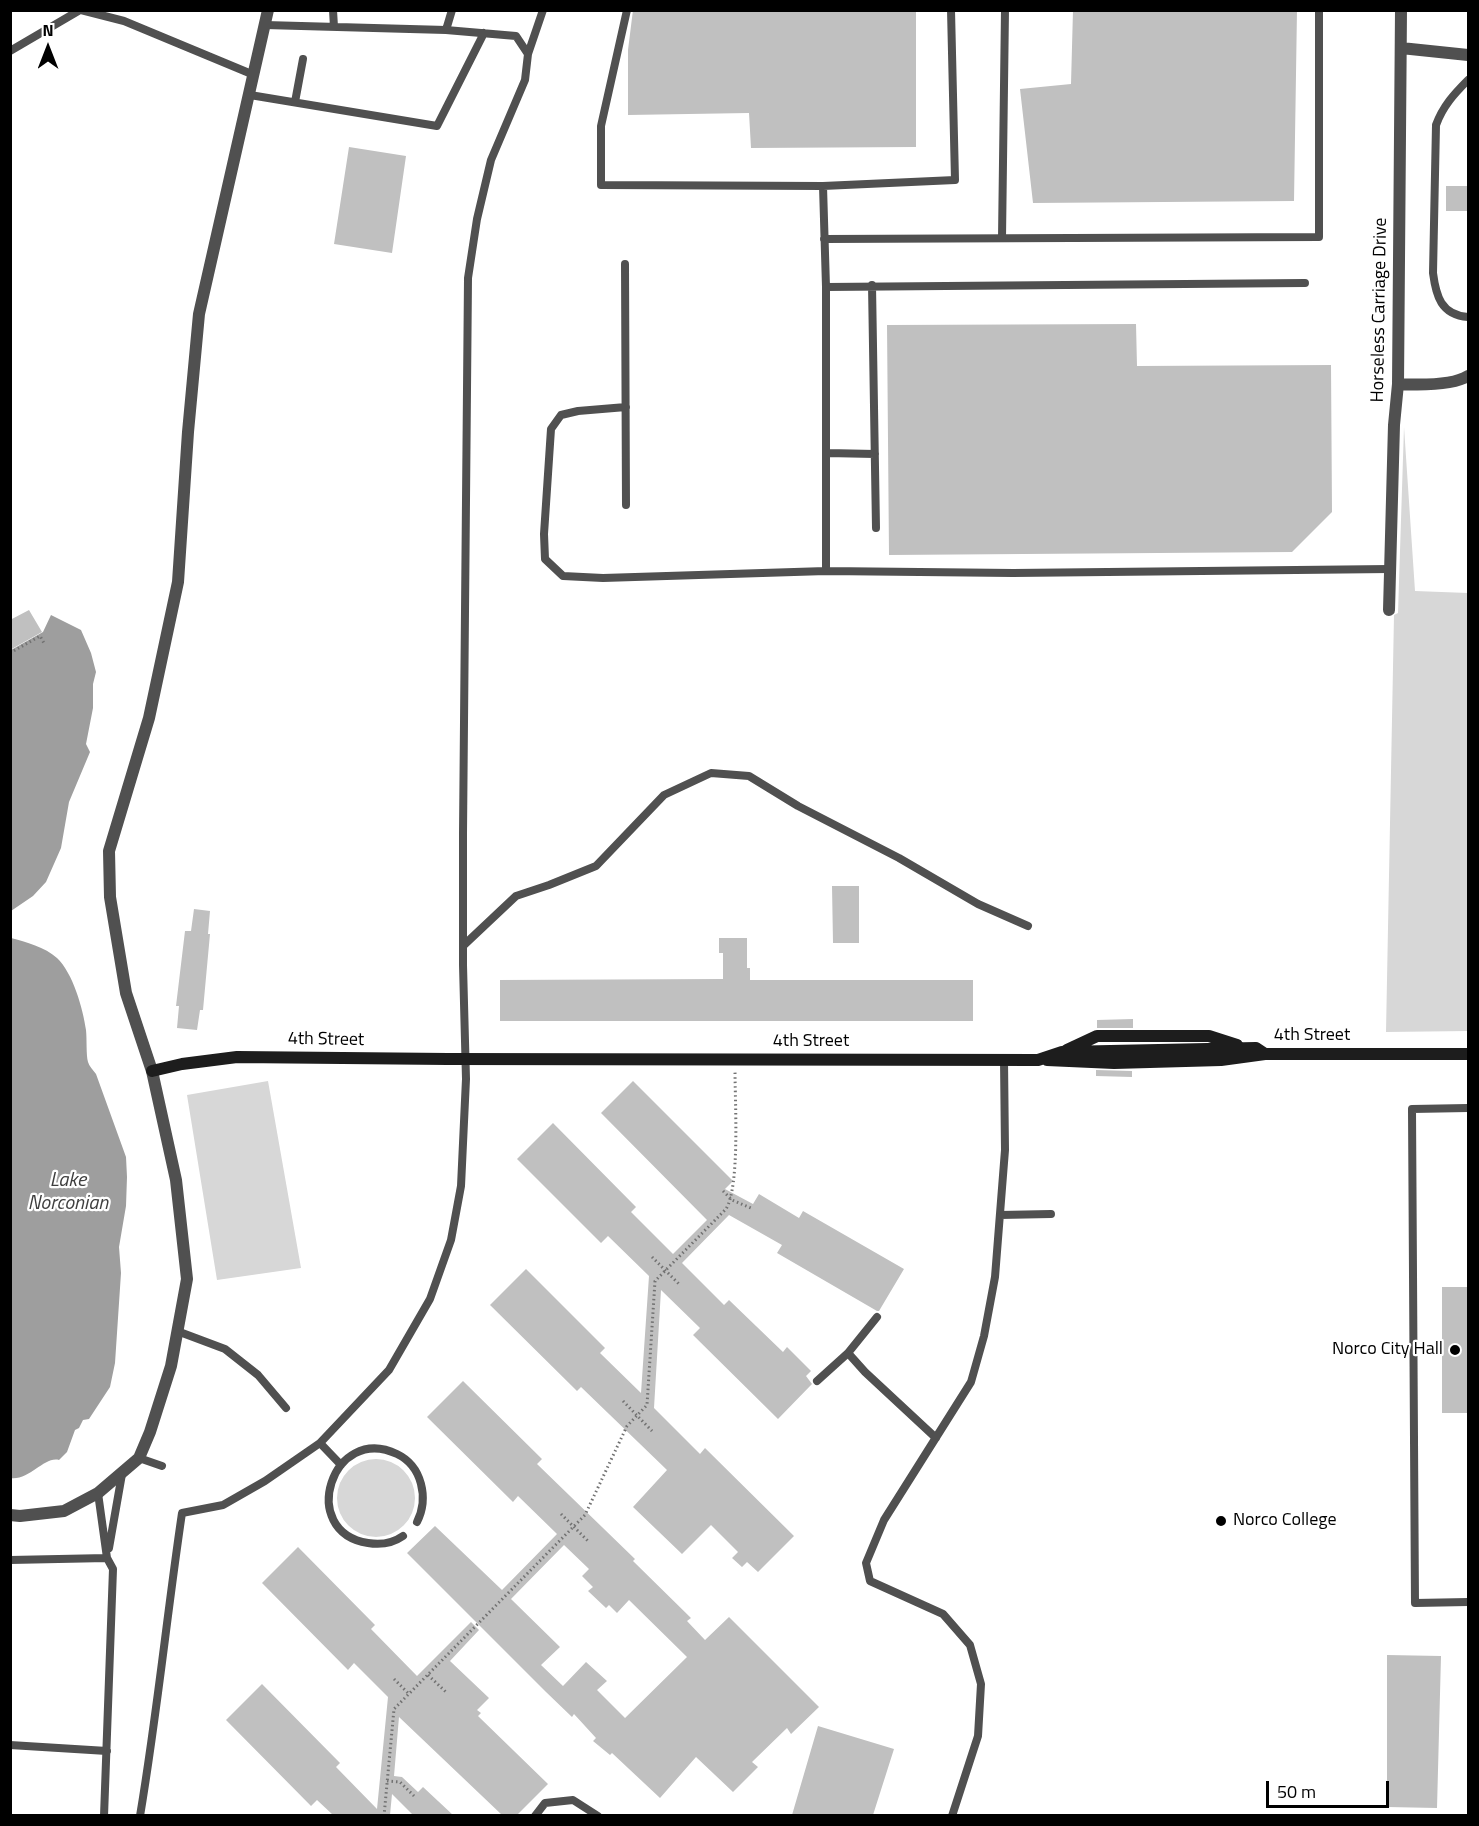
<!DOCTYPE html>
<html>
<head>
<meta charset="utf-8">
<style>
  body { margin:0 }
  #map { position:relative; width:1479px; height:1826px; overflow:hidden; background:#fff; font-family:"Titillium Web",sans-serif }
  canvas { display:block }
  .frame { position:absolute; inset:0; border:12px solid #000; pointer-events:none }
  .north { position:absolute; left:18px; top:18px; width:60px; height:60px; -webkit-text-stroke:4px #fff; paint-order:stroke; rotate:0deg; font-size:16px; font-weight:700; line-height:24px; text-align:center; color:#000 }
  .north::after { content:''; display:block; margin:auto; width:21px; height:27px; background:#000; clip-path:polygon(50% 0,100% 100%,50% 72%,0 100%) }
  .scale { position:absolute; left:1266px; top:1781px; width:123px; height:27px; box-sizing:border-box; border:3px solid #000; border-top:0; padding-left:8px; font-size:18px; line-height:21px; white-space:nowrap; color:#000; -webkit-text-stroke:4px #fff; paint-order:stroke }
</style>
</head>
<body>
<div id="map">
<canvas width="1479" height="1826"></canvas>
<div class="frame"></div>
<div class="north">N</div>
<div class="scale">50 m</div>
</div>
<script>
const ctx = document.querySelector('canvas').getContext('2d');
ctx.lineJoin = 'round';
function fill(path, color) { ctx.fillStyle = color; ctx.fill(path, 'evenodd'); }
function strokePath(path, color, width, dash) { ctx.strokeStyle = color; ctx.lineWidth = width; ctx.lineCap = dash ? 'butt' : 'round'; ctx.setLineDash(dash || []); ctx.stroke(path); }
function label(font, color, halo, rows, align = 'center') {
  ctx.font = font + ' "Titillium Web",sans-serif'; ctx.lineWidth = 4.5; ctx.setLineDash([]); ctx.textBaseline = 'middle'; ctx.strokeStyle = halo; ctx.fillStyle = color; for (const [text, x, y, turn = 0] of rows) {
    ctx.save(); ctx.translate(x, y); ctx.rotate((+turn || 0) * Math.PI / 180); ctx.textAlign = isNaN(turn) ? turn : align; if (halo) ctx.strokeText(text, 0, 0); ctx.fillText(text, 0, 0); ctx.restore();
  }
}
const green = new Path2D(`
  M1404 427 1415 591 1468 593V1031L1386 1032 1394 615 1398 613Z
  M268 1081 301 1268 217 1280 187 1095Z
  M337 1498a39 39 0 1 1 78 0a39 39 0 1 1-78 0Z`);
const water = new Path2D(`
  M51 615 81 630 91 653 96 672 93 684V708L86 744 90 752 69 802 61 848 46 882 33 896 11 911V650L43 632Z
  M11 938C26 942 45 947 57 958 73 973 83 1009 86 1030 87 1039 86 1055 88 1062 89 1066 93 1070 96 1074L126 1157 127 1177 126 1206 119 1247 121 1273 115 1363 110 1387 89 1419 83 1420 79 1428 75 1430 67 1452 59 1460C44 1456 30 1481 10 1478Z`);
const building = new Path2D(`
  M633 10H916V147L751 148 749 113 628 115V50Z
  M1073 10H1297L1294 201 1033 203 1020 89 1071 84Z
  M349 147 406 156 392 253 334 244Z
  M1446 186H1468V211H1446Z
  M1136 324 1137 366 1331 365 1332 512 1292 552 889 555 887 325Z
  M29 610 42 632 10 650V620Z
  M832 886H859V943H833Z
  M194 909 210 911 208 934H210L203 1010H200L197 1030 177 1028 179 1006H176L185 931H191Z
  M719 938H747V968H750V980H973V1021H500V980L723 979V953H719Z
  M1133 1019V1028H1097V1020Z
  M1096 1070 1132 1071V1077L1096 1076Z
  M633 1081 733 1181 725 1189 753 1204 759 1194 799 1218 803 1211 904 1269 879 1311H877L777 1253 782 1245 729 1215 682 1263 724 1305 729 1300 783 1352 787 1347 811 1371 806 1376 812 1384 778 1419 693 1335 700 1328 661 1290 654 1408 700 1454 705 1448 794 1536 758 1572 747 1562 742 1567 732 1558 738 1552 711 1525 682 1554 633 1507 667 1470 581 1387 577 1391 490 1305 526 1269 605 1348 600 1353 641 1393 649 1276 608 1236 601 1243 517 1159 553 1123 636 1207 631 1212 673 1254 707 1220 601 1113Z
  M1442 1287H1468V1413H1442Z
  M463 1381 542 1459 537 1464 635 1559 633 1561 691 1618 687 1621 705 1640 729 1617 819 1707 791 1734 787 1728 752 1762 758 1767 733 1792 696 1757 660 1798 612 1753 610 1755 593 1741 596 1738 574 1714 572 1717 546 1692 407 1553 435 1526 502 1590 557 1534 518 1496 513 1502 427 1417ZM564 1545 589 1569 582 1576 593 1587 588 1591 606 1608 609 1605 617 1613 629 1600 687 1657 625 1718 597 1690 607 1681 586 1662 563 1686 541 1665 560 1647 511 1599Z
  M298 1547 375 1625 371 1629 417 1676 471 1622 479 1630 450 1661 489 1698 477 1710 481 1713 478 1716 548 1784 517 1815H502L399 1717 394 1776 402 1777 418 1792 423 1787 453 1815H413L392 1794 390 1815H333L317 1800 311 1806 226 1720 262 1684 340 1763 336 1767 377 1809 388 1697 354 1663 348 1670 262 1583Z
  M1387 1655 1441 1656 1437 1808 1387 1807Z
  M818 1726 894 1749 873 1815H792Z`);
const path = new Path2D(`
  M10 653 40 636 45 645
  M723 1191 732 1200 751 1208
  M652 1257 680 1285
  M623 1401 652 1431
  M561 1514 588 1541
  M428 1675 447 1693
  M394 1679 409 1694
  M387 1781 400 1782 414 1796
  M384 1816 394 1709 585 1515 627 1426 647 1405 655 1281 726 1209C740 1186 735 1102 735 1071`);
const lane = new Path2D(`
  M81 10 124 21 254 75
  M333 10 334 27
  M627 10 601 126V185L823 186 955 180 951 10
  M265 25 446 30 452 10
  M10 51 80 10
  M528 54 543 10
  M1468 80C1454 94 1443 106 1436 125L1433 273C1436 296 1441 315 1468 317
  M250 95 437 126 484 33
  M295 102 303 59
  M823 186 826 287V571
  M1002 238 1005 10
  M824 239 1319 237V10
  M625 264 626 505
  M872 285 876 528
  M826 287 1305 283
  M626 407 578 411 561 415 551 429 544 534 545 559 563 576 603 578 826 571 1013 573 1390 569
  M827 453 875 454
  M464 945 516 896 549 885 596 866 664 795 711 773 749 776 798 806 899 858 978 904 1028 926
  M1468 1108 1412 1109 1415 1603 1468 1602
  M1000 1215 1051 1214
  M177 1331 225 1349 258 1375 286 1408
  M848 1353 877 1317
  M817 1381 848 1353 865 1372 936 1438
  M139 1458 162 1466
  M341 1465 320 1443 389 1370 430 1299 451 1240 461 1186 466 1079 463 965V833L468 278 477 219 491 160 525 80 528 54 516 36 446 30
  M98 1493 107 1558 113 1569 104 1816
  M403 1536C393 1543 380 1545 368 1543 297 1532 332 1423 397 1454 422 1466 429 1498 417 1522
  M109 1548 122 1474
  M10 1560 107 1558
  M10 1745 107 1751
  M140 1816C157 1715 167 1614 182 1513L223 1505 265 1481 320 1443
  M535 1816 545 1803 573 1800 598 1816
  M952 1816 978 1736 981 1684 970 1645 943 1614 870 1581 866 1563 884 1520 971 1382 984 1336 995 1277 1005 1150 1004 1060`);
const street = new Path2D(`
  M1401 48 1468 55
  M1398 384C1418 385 1452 386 1468 376
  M1389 610 1394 425 1398 384 1401 10
  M10 1515 20 1516 64 1511 98 1493 139 1458 150 1432 171 1366 187 1279 176 1180 152 1071 126 993 110 897 109 851 149 718 178 582 188 432 199 314 268 10`);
const secondary = new Path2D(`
  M1067 1050 1097 1036H1209L1237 1045
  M1047 1060 1114 1063 1221 1060 1265 1054H1468
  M152 1071 182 1064 237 1057 448 1059 1038 1060 1062 1052 1256 1048 1265 1054`);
const markers = [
  [1455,1350,6,"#000"],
  [1221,1521,6,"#000"]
];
const streetNames = [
  ["Horseless Carriage Drive",1380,310,-89],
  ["4th Street",1312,1036],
  ["4th Street",326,1040,1],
  ["4th Street",811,1042]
];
const poiNames = [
  ["Norco City Hall",1443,1350],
  ["Norco College",1233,1521,"left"]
];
const waterNames = [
  ["Lake",68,1181],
  ["Norconian",68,1204]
];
fill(green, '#d7d7d7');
fill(water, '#9e9e9e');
fill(building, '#c0c0c0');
strokePath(path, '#727272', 3, [1.5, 3]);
strokePath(lane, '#505050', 8);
strokePath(street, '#505050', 12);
strokePath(secondary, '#1d1d1d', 12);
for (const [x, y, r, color] of markers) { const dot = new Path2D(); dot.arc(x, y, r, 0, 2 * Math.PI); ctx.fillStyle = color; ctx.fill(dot); strokePath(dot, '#fff', 2); }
label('18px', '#000', '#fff', streetNames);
label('18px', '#000', '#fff', poiNames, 'right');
label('italic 20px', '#3f3f3f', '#fff', waterNames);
</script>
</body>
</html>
